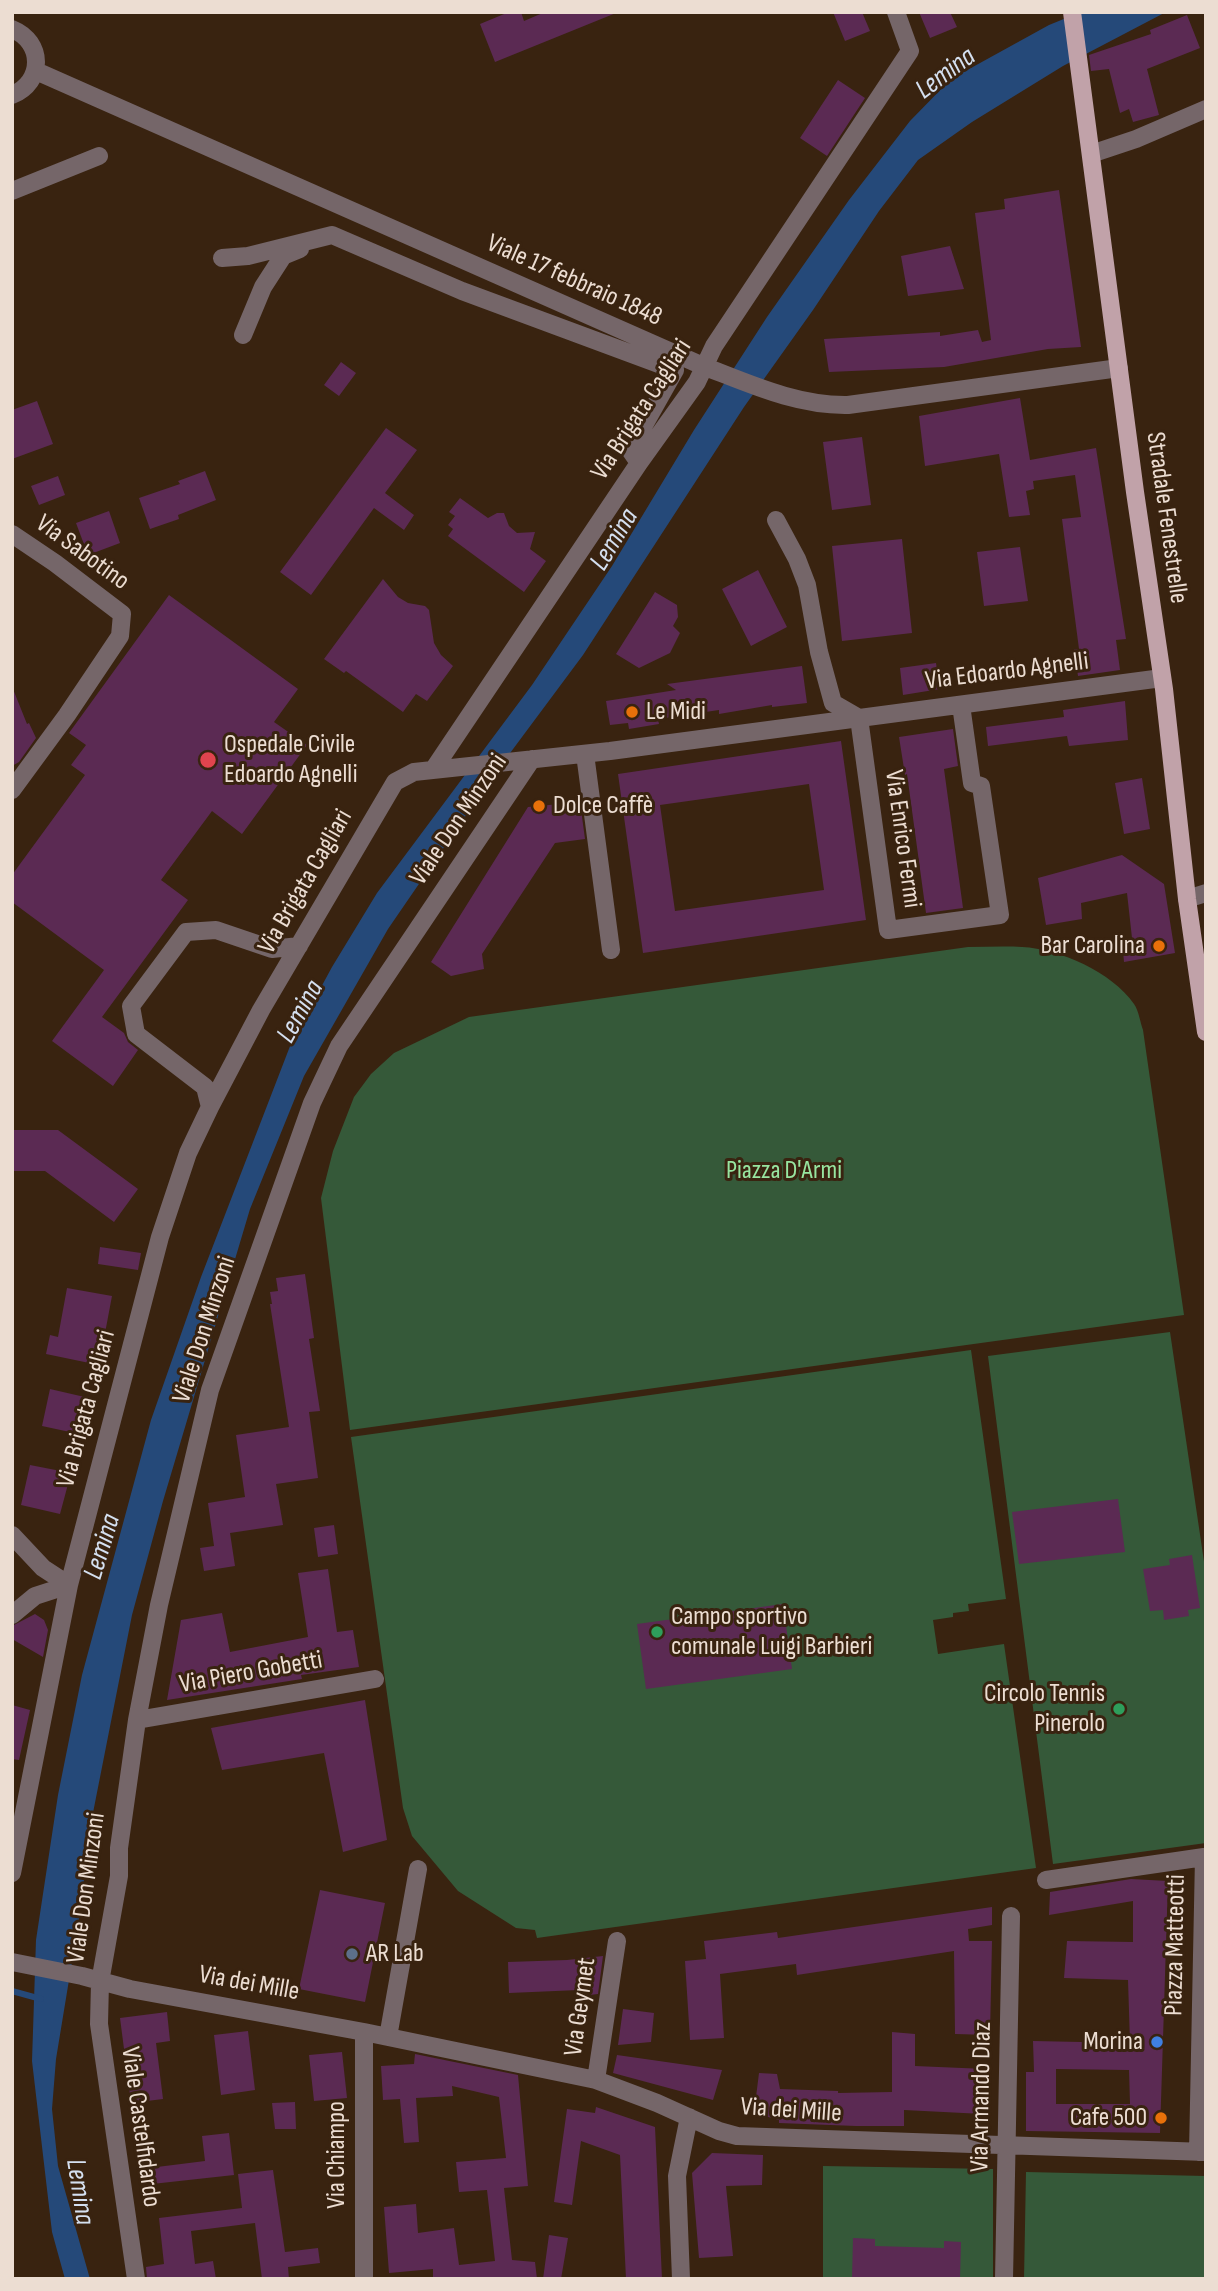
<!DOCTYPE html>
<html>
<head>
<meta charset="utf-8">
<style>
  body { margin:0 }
  #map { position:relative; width:1218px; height:2291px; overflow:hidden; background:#392310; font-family:"Sofia Sans Condensed",sans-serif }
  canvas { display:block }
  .frame { position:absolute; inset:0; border:14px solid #ecddd2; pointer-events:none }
</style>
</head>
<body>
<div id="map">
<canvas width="1218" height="2291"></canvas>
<div class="frame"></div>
</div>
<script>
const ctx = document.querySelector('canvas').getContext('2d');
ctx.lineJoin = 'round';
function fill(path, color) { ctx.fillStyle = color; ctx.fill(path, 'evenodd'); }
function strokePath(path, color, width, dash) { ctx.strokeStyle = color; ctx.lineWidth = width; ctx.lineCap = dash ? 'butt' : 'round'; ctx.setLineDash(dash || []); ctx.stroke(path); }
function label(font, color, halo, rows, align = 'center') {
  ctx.font = font + ' "Sofia Sans Condensed",sans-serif'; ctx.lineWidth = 6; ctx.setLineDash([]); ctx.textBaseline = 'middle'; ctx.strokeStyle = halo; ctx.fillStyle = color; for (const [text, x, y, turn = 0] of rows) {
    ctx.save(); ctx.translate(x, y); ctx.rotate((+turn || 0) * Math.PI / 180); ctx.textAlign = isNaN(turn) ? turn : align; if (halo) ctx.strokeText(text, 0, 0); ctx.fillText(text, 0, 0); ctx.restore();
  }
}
const green = new Path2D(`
  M968 947C986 947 1004 946 1022 947 1060 949 1112 972 1134 1004 1139 1011 1140 1022 1143 1030L1184 1315 350 1430 321 1198 333 1151 354 1097 371 1074 394 1053 469 1017Z
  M1170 1332 1206 1575V1843L1053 1864 988 1356Z
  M971 1350 1006 1599 968 1604 969 1611 953 1613V1617L933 1620 938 1654 1004 1644 1036 1868 537 1938 535 1930 516 1928 458 1891 412 1836 403 1808 351 1437Z
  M823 2166 993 2169V2279H823Z
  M1026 2172 1206 2176V2279H1024Z`);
const water = new Path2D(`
  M1081 12H1166L1063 66 972 122 918 160 879 211 813 310 744 407 583 655 493 776 388 929 304 1076 250 1209 163 1501 132 1615 90 1828 81 1907 56 2059 52 2109 58 2166 90 2279H65L52 2232 32 2061 36 1940 58 1795 82 1675 151 1420 201 1277 292 1041 332 967 377 893 532 685 612 566 694 430 767 317 849 200 910 121 951 79 1049 25Z`);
const stream = new Path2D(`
  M12 1991 41 1999`);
const building = new Path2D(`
  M509 12H521L524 21 545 12 616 13 495 62 480 24Z
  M833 12H862L870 31 845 41Z
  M919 12H950L957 27 930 38Z
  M1187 15 1200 48 1147 69 1159 115 1133 122 1129 109 1120 113 1109 69 1091 71 1089 55 1151 34 1150 30Z
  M838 80 865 98 827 156 800 138Z
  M1059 190 1081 347 1048 349 944 367 829 372 824 339 940 332V336L978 330 982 342 991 340 975 213 1005 209 1004 199Z
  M950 246 964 289 908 296 901 256Z
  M341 362 356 373 339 396 324 385Z
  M1020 398 1030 460 1096 448 1126 639 1116 640 1120 670 1078 676 1074 649H1079L1062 519 1081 517 1075 475 1033 481 1034 489 1026 491 1030 515 1009 517 999 454 925 466 919 416Z
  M37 401 53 444 12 459V410Z
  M386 428 417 450 385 493 414 515 404 530 374 508 311 595 280 572Z
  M862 437 871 505 832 510 823 442Z
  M205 471 216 500 178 515 179 519 150 529 139 498 180 484 178 481Z
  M58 476 65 495 39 505 31 486Z
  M460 498 488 518 497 513H504L509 526 517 533 535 532 530 549 546 561 524 592 448 536 453 529 448 525 455 516 449 512Z
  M109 511 120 543 88 555 76 523Z
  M902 539 912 633 842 641 832 546Z
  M1020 547 1028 601 984 606 977 552Z
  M758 570 787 627 751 646 722 589Z
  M383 579 398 597 408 603 425 606 429 610 434 643 441 655 453 666 427 701 416 694 403 712 346 671 344 673 324 659Z
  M655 592 677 605 678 617 673 626 680 633 670 653 639 668 616 654Z
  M169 595 298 689 274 722 307 745 242 834 212 811 161 880 188 900 102 1017 124 1033 128 1042 138 1050 113 1086 52 1041 104 970 12 902V875L85 775 71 765 86 745 69 733Z
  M936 663 940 689 903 695 900 668Z
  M802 666 807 703 772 707V705L719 714V710L658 719 659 724 629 729 628 723 610 725 606 701 676 690 667 684Z
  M13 689 27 724 29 723 36 738 19 762 12 766Z
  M1125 701 1128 740 1069 746 1067 736 988 746 986 727 1064 717 1063 710Z
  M953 729 958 766 944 769 963 908 926 913 907 774 905 775 899 737Z
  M841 741 866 920 643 953 618 774ZM809 784 824 890 675 911 660 805Z
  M1142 778 1150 829 1124 834 1115 783Z
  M580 802 585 839 555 843 482 954 484 969 451 976 431 962 528 807Z
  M1122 855 1164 884 1175 953 1124 962 1122 939 1132 938 1127 893 1081 903 1082 919 1046 925 1038 878Z
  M12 1130H58L138 1189 114 1222 45 1171H12Z
  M100 1247 141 1253 138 1270 98 1264Z
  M305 1274 314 1338 309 1339 320 1411 309 1412 318 1478 276 1484 283 1525 230 1533 235 1566 204 1571 200 1548 214 1546 208 1503 245 1497 236 1435 289 1427 270 1304H272L270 1292 278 1291 276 1278Z
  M67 1288 112 1296 99 1365 46 1354 50 1335 58 1337Z
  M50 1389 89 1398 79 1434 42 1426Z
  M30 1465 71 1473 60 1514 21 1505Z
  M1118 1499 1125 1552 1019 1564 1012 1512Z
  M334 1525 338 1554 318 1557 314 1528Z
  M1192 1555 1200 1608 1188 1610 1189 1616 1164 1620 1163 1610 1150 1611 1143 1569 1170 1565 1169 1559Z
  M328 1569 337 1632 353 1630 359 1667 301 1675 302 1679 167 1700 181 1620 222 1613 230 1652 308 1637 298 1573Z
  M783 1604 792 1669 646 1689 637 1624Z
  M35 1614 44 1620 48 1630 43 1657 12 1639V1626Z
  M365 1700 387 1840 343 1852 324 1753 222 1770 211 1728Z
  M12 1705 30 1710 19 1760 12 1759Z
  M1131 1879 1168 1881 1160 2133 1026 2131V2072H1034L1033 2041 1130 2043 1128 1980 1064 1978 1067 1941 1133 1942V1901L1049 1915 1050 1892ZM1056 2069 1129 2070 1130 2104H1056Z
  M320 1890 385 1903 365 2002 299 1989Z
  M992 1907V1925L968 1929 969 1941H992L990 2035 955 2034 954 1951 797 1975 796 1964 720 1974 724 2038 690 2040 685 1961 706 1959 704 1941 777 1932 778 1938Z
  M603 1956 598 1994 581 1996 579 1990 509 1993 508 1962 567 1960Z
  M623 2009 654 2013 651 2042 618 2045Z
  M167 2012 170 2041 156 2043 163 2099 131 2103 120 2018Z
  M248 2031 255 2090 221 2095 214 2035Z
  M892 2032 915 2034V2066L986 2069 983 2114 904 2110V2126H856L779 2123V2120L754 2113 759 2073 777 2074 780 2089 838 2091V2093L892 2092Z
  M342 2052 347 2098 314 2101 309 2055Z
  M415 2054 518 2075 528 2186 504 2188 512 2260 535 2262 537 2279H433V2269L389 2273 384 2207 416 2204 418 2233 454 2228 459 2265 495 2261 487 2190 459 2192 456 2162 506 2158 499 2097 452 2086 453 2096 416 2098 419 2142 404 2143 400 2099 383 2100 381 2066 414 2064Z
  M617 2055 722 2070 713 2100 613 2073Z
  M295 2102 296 2129H275L272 2103Z
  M596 2107 655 2127 662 2279H626L620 2155 581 2141 572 2205 554 2202 567 2109 595 2113Z
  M229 2133 234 2175 143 2185 141 2169 205 2161 202 2136Z
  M712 2153 763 2155 762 2185 726 2186 733 2256 699 2258 692 2173Z
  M273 2170 285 2252 318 2248 320 2263 288 2267 289 2279H262L255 2223 191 2231 195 2264 213 2261 216 2279H147L146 2267 164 2264 159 2218 242 2208 238 2174Z
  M549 2235 568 2238 561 2279H543Z
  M853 2238 875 2239V2246L944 2248V2241L961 2242 960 2279H852Z`);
const minor = new Path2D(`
  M12 29C44 42 44 82 12 95
  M36 71 703 366C750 384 797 406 848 405L1119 368
  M1091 154 1136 139 1206 109
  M12 191 99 156
  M222 258 248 256 332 235 462 291 675 370 630 450 639 463
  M243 335 263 287 283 256 300 249
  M776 520 797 559 807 585 819 652 833 703 859 718 888 930 1000 915 981 786 972 783 961 705
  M12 534 55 563 122 614 120 636 67 715 12 790
  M585 754 611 950
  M433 770 639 463 697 382 714 346 910 51 896 12
  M1187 899 1206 893
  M210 1107 205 1087 136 1034 131 1006 186 932 216 930 272 949 299 946
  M12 1535 43 1568 69 1585
  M12 1615 35 1596 69 1585
  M137 1720 375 1679
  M12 1873 69 1585 160 1237 188 1153 210 1107 261 1010 395 782 414 772 610 751 1162 678
  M1046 1880 1204 1857 1198 2152
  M12 1962 82 1976 130 1989 364 2032 596 2080 657 2103 719 2131 737 2136 1206 2152
  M388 2037 418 1869
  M596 2080 617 1941
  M136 2279 99 2024 100 1982 119 1876V1848L137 1720 159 1605 210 1390 312 1103 339 1046 532 759
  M364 2279V2032
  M681 2279 677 2176 689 2117
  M1004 2279 1011 1916`);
const major = new Path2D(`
  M1072 12 1135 492 1164 689 1187 899 1206 1032`);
const markers = [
  [632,712,7,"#e8710a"],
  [208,760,9,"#e0444e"],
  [539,806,7,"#e8710a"],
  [1159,946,7,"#e8710a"],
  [657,1632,7,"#2e9e5b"],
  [1119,1709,7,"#2e9e5b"],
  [352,1954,7,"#5c6f8a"],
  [1157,2042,7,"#3f7fe0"],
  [1161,2118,7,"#e8710a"]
];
const streetNames = [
  ["Viale 17 febbraio 1848",574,281,24],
  ["Via Brigata Cagliari",642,410,-57],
  ["Stradale Fenestrelle",1166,518,82],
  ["Via Sabotino",82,553,36],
  ["Via Edoardo Agnelli",1007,672,-7],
  ["Viale Don Minzoni",459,820,-56],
  ["Via Enrico Fermi",902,839,82],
  ["Via Brigata Cagliari",306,882,-60],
  ["Viale Don Minzoni",205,1330,-72],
  ["Via Brigata Cagliari",87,1409,-75],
  ["Via Piero Gobetti",251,1673,-10],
  ["Viale Don Minzoni",87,1888,-82],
  ["Piazza Matteotti",1176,1945,-89],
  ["Via dei Mille",249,1984,10],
  ["Via Geymet",581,2007,-82],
  ["Via Armando Diaz",982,2097,-89],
  ["Via dei Mille",791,2111,4],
  ["Viale Castelfidardo",140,2127,82],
  ["Via Chiampo",337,2155,-90]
];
const poiNames = [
  ["Le Midi",646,712],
  ["Ospedale Civile",224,745],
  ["Edoardo Agnelli",224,775],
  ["Dolce Caffè",553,806],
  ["Bar Carolina",1145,946,"right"],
  ["Campo sportivo",671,1617],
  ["comunale Luigi Barbieri",671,1647],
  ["Circolo Tennis",1105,1694,"right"],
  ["Pinerolo",1105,1724,"right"],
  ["AR Lab",366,1954],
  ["Morina",1143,2042,"right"],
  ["Cafe 500",1147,2118,"right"]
];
const parkNames = [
  ["Piazza D'Armi",784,1171]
];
const waterNames = [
  ["Lemina",946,74,-37],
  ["Lemina",615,540,-59],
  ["Lemina",301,1012,-61],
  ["Lemina",103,1547,-73],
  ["Lemina",79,2192,81]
];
fill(green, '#355939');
fill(water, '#254979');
strokePath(stream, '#254979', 6);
fill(building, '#5b2a53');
strokePath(minor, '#756669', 18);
strokePath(major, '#c1a2a9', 18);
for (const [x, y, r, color] of markers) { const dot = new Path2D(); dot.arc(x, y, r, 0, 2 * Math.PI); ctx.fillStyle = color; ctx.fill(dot); strokePath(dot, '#392310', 2.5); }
label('26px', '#ecddd2', '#392310', streetNames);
label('26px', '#ecddd2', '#392310', poiNames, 'left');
label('26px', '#97e5a0', '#392310', parkNames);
label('italic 28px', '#d5e0f0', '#392310', waterNames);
</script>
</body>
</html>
